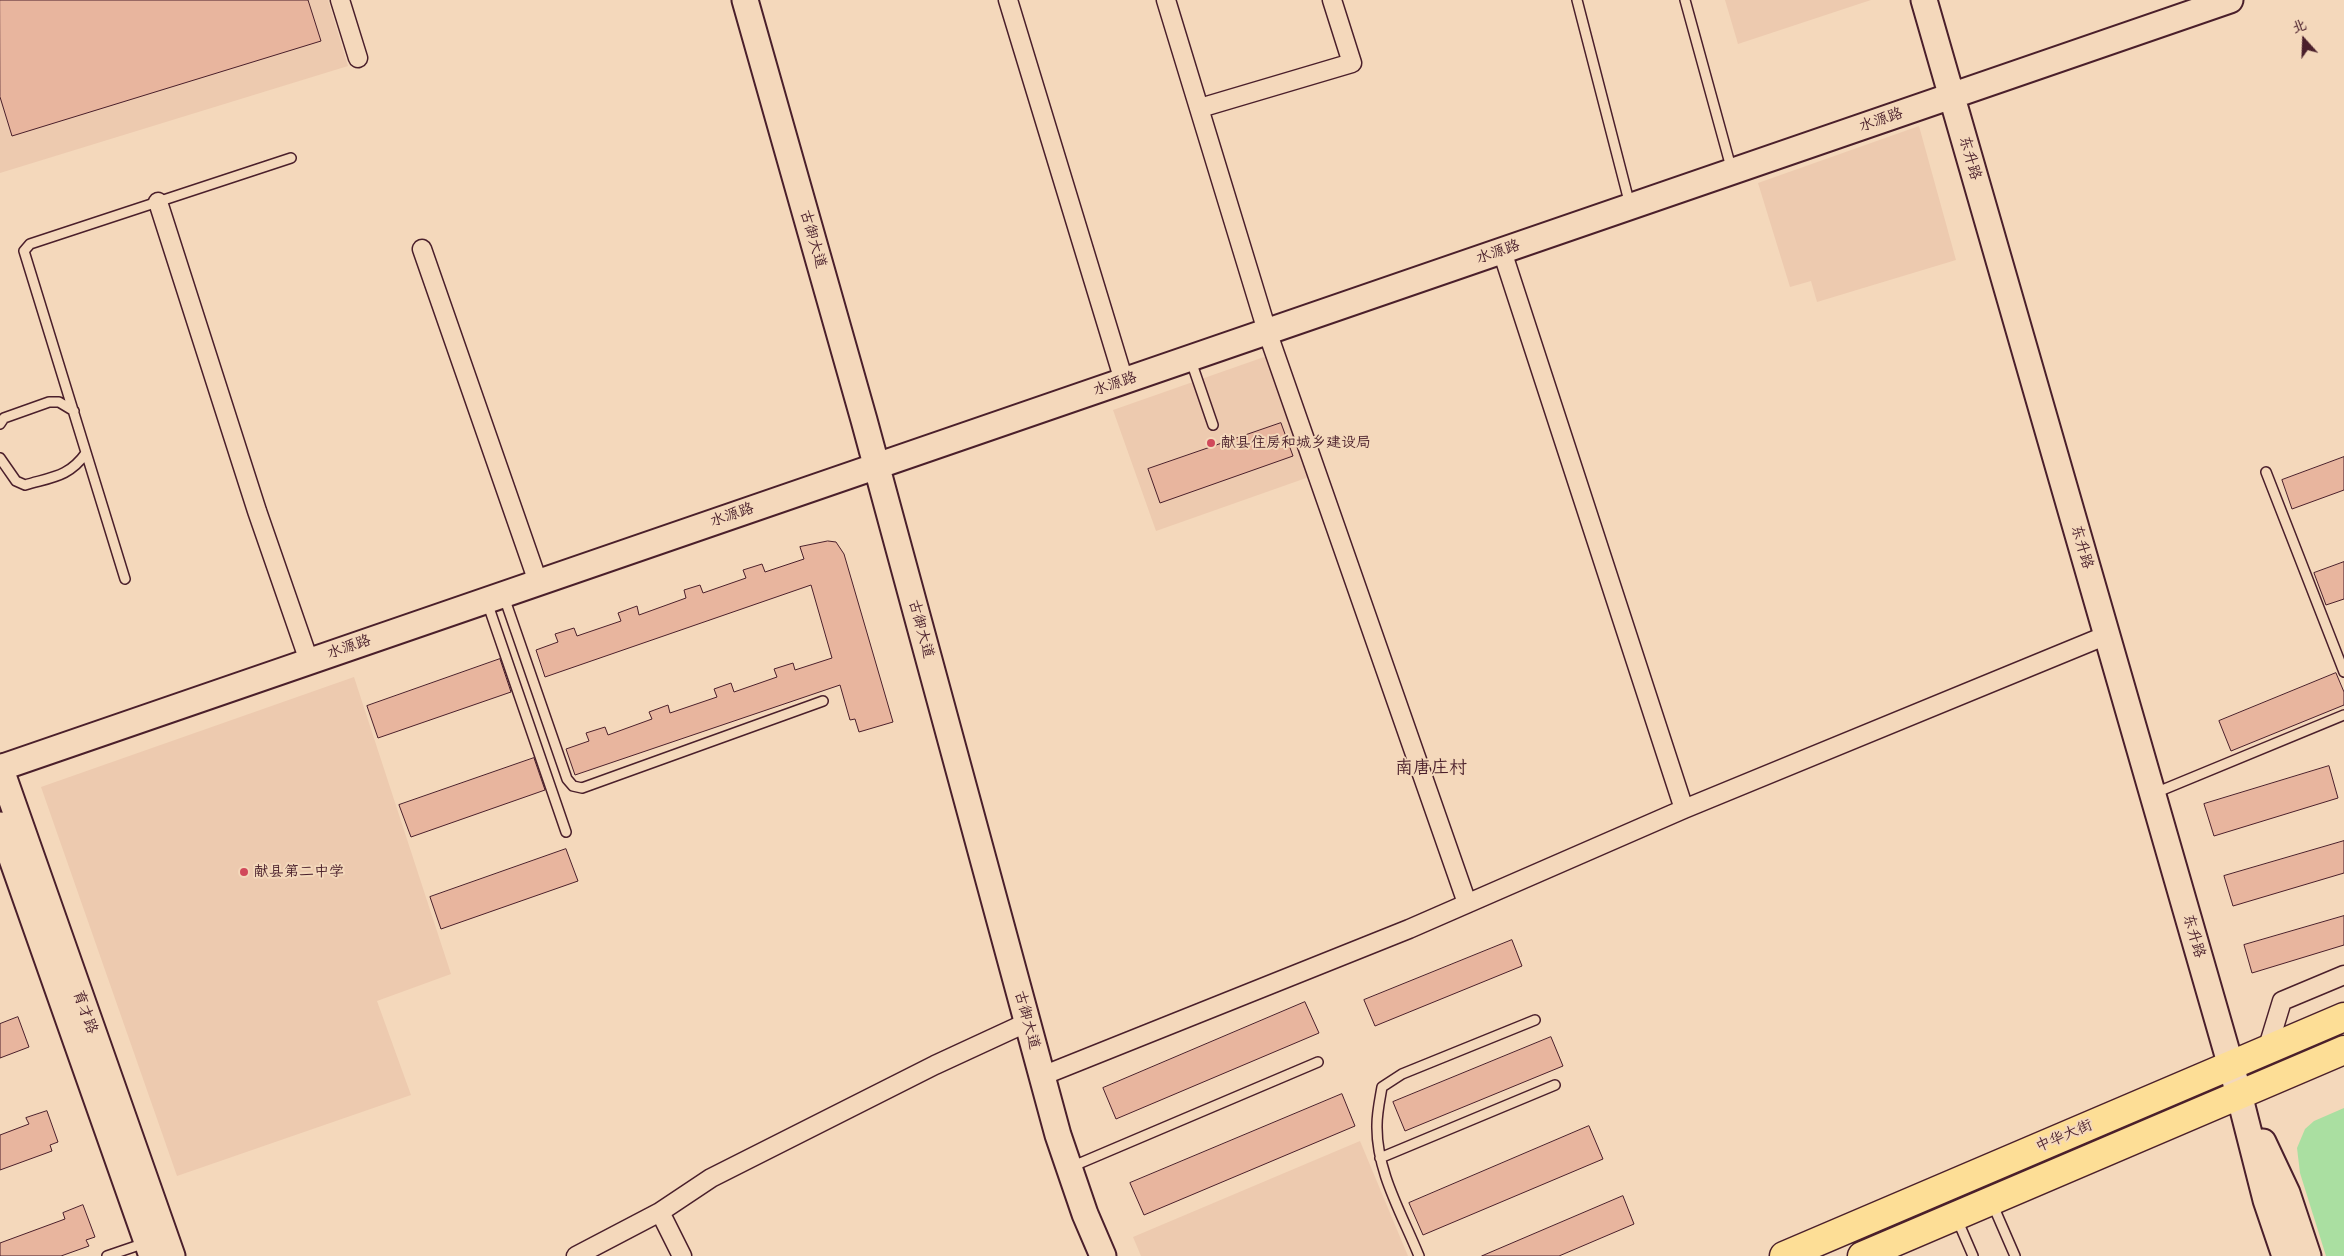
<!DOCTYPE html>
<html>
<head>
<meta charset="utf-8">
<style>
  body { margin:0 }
  #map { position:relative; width:2344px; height:1256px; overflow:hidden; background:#f4d8bb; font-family:"Playpen Sans","LXGW WenKai TC",sans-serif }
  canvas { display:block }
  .north { position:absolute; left:2279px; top:15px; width:50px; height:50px; -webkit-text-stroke:4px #f4d8bb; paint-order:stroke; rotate:340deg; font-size:14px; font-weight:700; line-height:20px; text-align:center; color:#4a1f2b }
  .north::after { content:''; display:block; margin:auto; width:18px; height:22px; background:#4a1f2b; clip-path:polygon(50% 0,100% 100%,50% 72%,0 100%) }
</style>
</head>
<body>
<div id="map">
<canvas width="2344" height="1256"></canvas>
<div class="north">北</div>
</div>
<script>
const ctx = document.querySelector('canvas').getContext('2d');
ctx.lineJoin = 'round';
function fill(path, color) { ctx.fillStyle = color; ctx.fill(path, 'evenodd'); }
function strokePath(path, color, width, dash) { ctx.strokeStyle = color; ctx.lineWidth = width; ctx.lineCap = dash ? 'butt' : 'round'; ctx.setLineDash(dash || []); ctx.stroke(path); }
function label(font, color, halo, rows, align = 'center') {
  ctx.font = font + ' "Playpen Sans","LXGW WenKai TC",sans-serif'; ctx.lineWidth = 4; ctx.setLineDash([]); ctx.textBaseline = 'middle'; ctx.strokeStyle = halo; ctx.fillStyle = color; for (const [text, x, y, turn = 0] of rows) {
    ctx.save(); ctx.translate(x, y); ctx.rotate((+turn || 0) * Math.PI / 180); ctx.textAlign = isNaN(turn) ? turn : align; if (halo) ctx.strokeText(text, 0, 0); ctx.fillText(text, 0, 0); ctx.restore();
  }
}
const built = new Path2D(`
  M0 0H328L348 66 0 173Z
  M1725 0H1871L1738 44Z
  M1919 126 1956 260 1817 302 1811 281 1790 287 1758 183Z
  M1267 356 1309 477 1156 531 1113 410Z
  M354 677 451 974 377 1001 411 1095 177 1176 41 787Z
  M1360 1141 1408 1256H1141L1133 1237Z`);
const green = new Path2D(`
  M2344 1108V1256H2326L2300 1173 2297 1148 2305 1129 2314 1121Z`);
const building = new Path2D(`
  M0 0H308L321 41 12 136 0 97Z
  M1281 423 1293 456 1160 503 1148 469Z
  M2344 457V490L2292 509 2282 480Z
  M828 541 836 542 844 554 893 722 859 732 855 719 850 720 840 685 575 775 566 749 589 741 586 733 605 727 608 735 652 719 649 712 668 705 670 713 717 697 714 689 731 683 734 692 777 677 774 669 793 663 795 670 832 658 811 585 545 677 536 650 558 642 555 634 574 628 577 636 621 621 618 613 637 606 639 615 686 598 684 590 700 585 703 593 746 578 743 570 762 564 765 572 804 559 800 547Z
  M2344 562V599L2326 605 2314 573Z
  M500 659 511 692 378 738 367 706Z
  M2336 673 2344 692V705L2231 751 2219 721Z
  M534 758 545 790 411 837 399 805Z
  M2329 766 2338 798 2214 836 2204 804Z
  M2344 841V873L2233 906 2224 876Z
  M566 849 578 881 441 929 430 897Z
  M2344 916V945L2252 973 2244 945Z
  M1512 940 1522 966 1375 1026 1364 1000Z
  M1305 1002 1319 1033 1116 1119 1103 1088Z
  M18 1017 29 1047 0 1058V1024Z
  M1551 1037 1563 1066 1405 1131 1393 1102Z
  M1342 1094 1355 1126 1144 1215 1130 1183Z
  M47 1111 58 1142 50 1145 52 1151 0 1170V1135L29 1124 26 1118Z
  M1589 1126 1603 1159 1423 1235 1409 1203Z
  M1623 1196 1634 1224 1559 1256H1482Z
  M83 1205 95 1237 86 1240 89 1246 61 1256H0V1243L65 1219 63 1213Z`);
const lane = new Path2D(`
  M1577 0 1630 205
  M1685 0 1732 171
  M1191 361 1213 425
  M0 424 4 418 49 402H59L74 411
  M0 458 16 481 25 485C52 477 69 477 86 453
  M2266 472 2344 672
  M125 579 24 251 30 244 291 158
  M504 597 567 779 573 786 582 788 823 701
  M487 602 566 832
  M2155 793 2344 715
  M1380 1158 1555 1085
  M1071 1167 1318 1062
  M1992 1203 2015 1256
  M1957 1219 1973 1256
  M107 1256 145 1243
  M1419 1256C1402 1214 1376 1171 1377 1125 1377 1112 1380 1099 1382 1087L1402 1074 1535 1020`);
const street = new Path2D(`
  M340 0 358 58
  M1008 0 1124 381
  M1166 0 1267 331 1467 903
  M1200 108 1352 63 1332 0
  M158 202 257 511 309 661
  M422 249 538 582
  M1502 251 1684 809
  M2267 1050 2282 1001 2344 975
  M1042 1076 1409 929 1684 809 2107 635
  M660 1212 682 1256
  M576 1256 660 1212 711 1178 935 1065 1028 1022`);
const secondary = new Path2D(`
  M745 0 864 420 1058 1135 1085 1214 1103 1256
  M1924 0 2239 1094 2266 1200 2285 1256
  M0 767 172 1256
  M0 768 2230 0
  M0 825 152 1256
  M2263 1142 2287 1193 2308 1256`);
const primary = new Path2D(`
  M1784 1256 2344 1017
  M1862 1256 2344 1050`);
const markers = [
  [1211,443,5,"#d1495b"],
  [244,872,5,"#d1495b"]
];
const streetNames = [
  ["水源路",1881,120,-19],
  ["东升路",1970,158,74],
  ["古御大道",813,239,74],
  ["水源路",1498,252,-19],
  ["水源路",1115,384,-19],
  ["水源路",732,515,-19],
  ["东升路",2082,547,74],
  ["古御大道",921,629,75],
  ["水源路",349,647,-19],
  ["东升路",2194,936,74],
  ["育才路",85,1012,70],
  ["古御大道",1027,1020,75],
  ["中华大街",2064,1136,-23]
];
const poiNames = [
  ["献县住房和城乡建设局",1221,443],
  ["献县第二中学",254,872]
];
const quarterNames = [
  ["南唐庄村",1431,768]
];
fill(built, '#edcaaf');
fill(green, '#aadfa1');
fill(building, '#e8b59e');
strokePath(building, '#4a1f2b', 1);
strokePath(lane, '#4a1f2b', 12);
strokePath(street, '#4a1f2b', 21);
strokePath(secondary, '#4a1f2b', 29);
strokePath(primary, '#4a1f2b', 31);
strokePath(lane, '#f4d8bb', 9);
strokePath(street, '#f4d8bb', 18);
strokePath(secondary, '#f4d8bb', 25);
strokePath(primary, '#fdde96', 28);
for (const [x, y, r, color] of markers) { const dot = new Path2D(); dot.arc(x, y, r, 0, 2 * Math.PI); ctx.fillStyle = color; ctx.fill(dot); strokePath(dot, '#f4d8bb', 2); }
label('15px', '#4a1f2b', '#f4d8bb', streetNames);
label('15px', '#4a1f2b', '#f4d8bb', poiNames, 'left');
label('18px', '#4a1f2b', '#f4d8bb', quarterNames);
</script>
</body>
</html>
